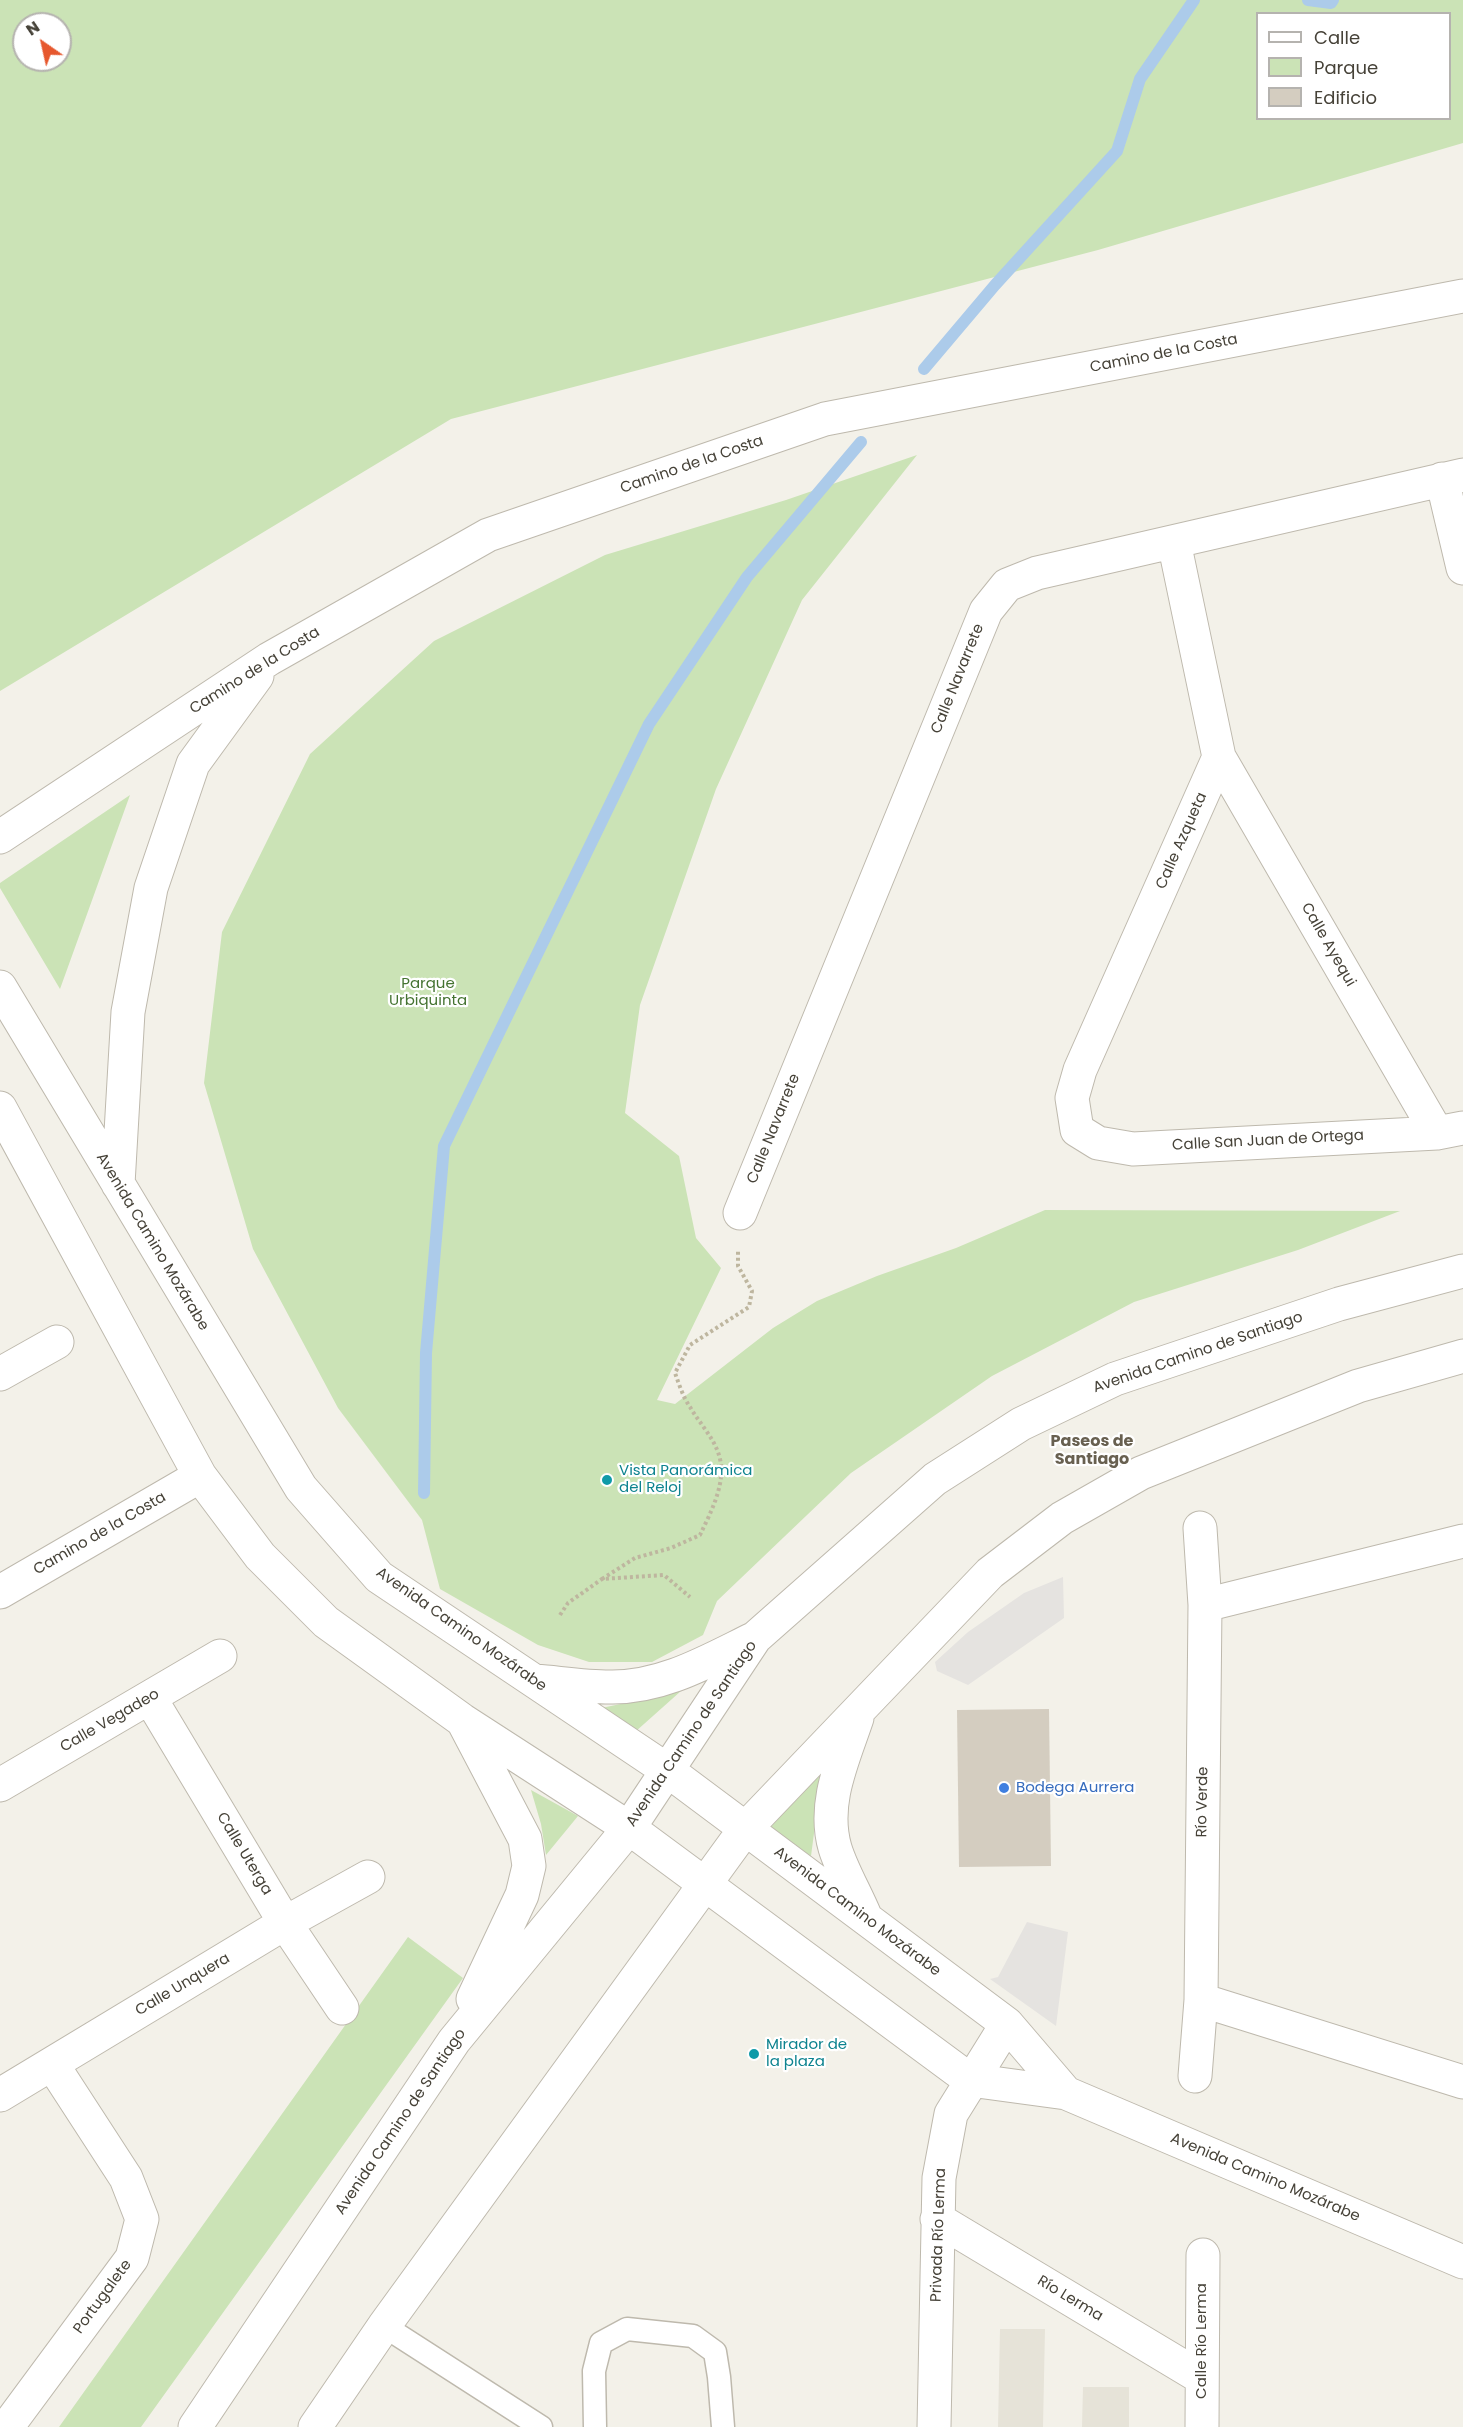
<!DOCTYPE html>
<html>
<head>
<meta charset="utf-8">
<style>
  body { margin:0 }
  #map { position:relative; width:1463px; height:2427px; overflow:hidden; background:#f3f1e9; font-family:Poppins,sans-serif }
  canvas { display:block }
  .legend { position:absolute; left:1256px; top:12px; width:195px; height:108px; box-sizing:border-box; background:#fff; border:2px solid #b5b3af; margin:0; padding:8px 10px; list-style:none; font-size:18px; color:#464238 }
  .legend li { display:flex; align-items:center; gap:12px; height:30px }
  .legend b { width:30px; border:2px solid #b5b3af }
  .north { position:absolute; left:12px; top:12px; width:60px; height:60px; box-sizing:border-box; background:#fff; border:2px solid #b5b3af; border-radius:50%; rotate:326deg; font-size:16px; font-weight:700; line-height:24px; text-align:center; color:#464238 }
  .north::after { content:''; display:block; margin:auto; width:21px; height:27px; background:#e6582e; clip-path:polygon(50% 0,100% 100%,50% 72%,0 100%) }
</style>
</head>
<body>
<div id="map">
<canvas width="1463" height="2427"></canvas>
<ul class="legend">
<li><b style="height:8px;background:#fff"></b>Calle</li>
<li><b style="height:16px;background:#cbe3b6"></b>Parque</li>
<li><b style="height:16px;background:#d4cdc0"></b>Edificio</li>
</ul>
<div class="north">N</div>
</div>
<script>
const ctx = document.querySelector('canvas').getContext('2d');
ctx.lineJoin = 'round';
function fill(path, color) { ctx.fillStyle = color; ctx.fill(path, 'evenodd'); }
function strokePath(path, color, width, dash) { ctx.strokeStyle = color; ctx.lineWidth = width; ctx.lineCap = dash ? 'butt' : 'round'; ctx.setLineDash(dash || []); ctx.stroke(path); }
function label(font, color, halo, rows, align = 'center') {
  ctx.font = font + ' Poppins,sans-serif'; ctx.lineWidth = 4.5; ctx.setLineDash([]); ctx.textBaseline = 'middle'; ctx.strokeStyle = halo; ctx.fillStyle = color; for (const [text, x, y, turn = 0] of rows) {
    ctx.save(); ctx.translate(x, y); ctx.rotate((+turn || 0) * Math.PI / 180); ctx.textAlign = isNaN(turn) ? turn : align; if (halo) ctx.strokeText(text, 0, 0); ctx.fillText(text, 0, 0); ctx.restore();
  }
}
const residential = new Path2D(`
  M1000 2329H1045L1043 2427H998Z
  M1083 2387H1129V2427H1082Z`);
const green = new Path2D(`
  M0 0H1463V143L1098 250 451 419 0 691ZM1258 14H1450V118H1258ZM24 24H60V60H24Z
  M917 455 802 600 716 789 640 1005 625 1113 679 1156 696 1238 721 1268 657 1400 675 1404 773 1328 817 1301 877 1276 956 1248 1045 1210 1400 1211 1298 1250 1134 1302 992 1376 851 1473 717 1601 703 1635 652 1662H589L538 1645 440 1589 422 1520 338 1408 253 1249 204 1083 222 932 310 754 434 641 605 555 786 500Z
  M130 795 60 989 0 888V883Z
  M681 1691 635 1732 597 1709Z
  M820 1771 818 1803 811 1856 768 1830Z
  M531 1790 578 1816 546 1855 541 1824Z
  M408 1937 463 1978 141 2427H59Z`);
const parking = new Path2D(`
  M1063 1577 1064 1618 968 1685 937 1671 935 1662 968 1632 1024 1593Z
  M1027 1922 1068 1932 1056 2026 990 1979 998 1977Z`);
const stream = new Path2D(`
  M1308 0 1331 3 1333 0
  M924 369 995 285 1117 151 1140 79 1194 0
  M424 1493 426 1353 444 1146 649 724 747 577 861 442`);
const building = new Path2D(`
  M1049 1709 1051 1866 959 1867 957 1710Z`);
const path = new Path2D(`
  M602 1579 635 1558 671 1548 700 1535C710 1514 726 1484 720 1459 716 1440 700 1424 690 1407 683 1397 679 1384 675 1373L690 1345 749 1307 752 1291 738 1266V1250
  M560 1615 568 1603 602 1579 664 1575 690 1597`);
const service = new Path2D(`
  M384 2326 541 2427
  M595 2427 594 2371 601 2343 627 2329 693 2336 715 2352 719 2377 723 2427`);
const minor = new Path2D(`
  M1442 479 1463 568
  M1174 542 1219 757 1080 1070 1072 1098 1077 1130 1098 1143 1133 1149 1437 1133 1463 1128
  M1219 757 1437 1133
  M0 837 269 659 488 535 825 419 1463 296
  M0 987 301 1488 379 1577 667 1770 1007 2024 1066 2093
  M0 1108 200 1476 260 1556 326 1622 462 1720 629 1828 970 2080 1066 2093 1463 2262
  M118 1184 128 1012 151 888 193 764 257 676
  M740 1213 986 611 1007 585 1037 573 1463 475
  M0 1374 57 1342
  M0 1592 200 1476
  M1205 1605 1463 1541
  M536 1681C560 1683 585 1687 610 1687 662 1688 708 1661 753 1639
  M150 1698 285 1923 342 2008
  M857 1718C843 1760 822 1803 835 1848 842 1871 856 1894 865 1916
  M463 1721 525 1839 529 1866 522 1895 473 1999
  M0 1785 220 1656
  M1201 2000 1463 2082
  M1195 2076 1201 2000 1205 1605 1200 1528
  M0 2095 285 1923 368 1877
  M937 2219 1202 2378
  M7 2427 132 2258 142 2219 126 2178 52 2064
  M195 2427 454 2041 629 1828 755 1638 935 1479 1021 1424 1115 1379 1339 1304 1463 1271
  M315 2427 384 2326 745 1829 990 1573 1062 1518 1141 1473 1358 1386 1463 1356
  M934 2427 939 2178 951 2114 1007 2024
  M1202 2427 1203 2255`);
const markers = [
  [607,1480,6,"#0f9aa8"],
  [1004,1788,6,"#3f7fe0"],
  [754,2054,6,"#0f9aa8"]
];
const streetNames = [
  ["Camino de la Costa",1164,354,-11],
  ["Camino de la Costa",692,465,-19],
  ["Camino de la Costa",255,671,-32],
  ["Calle Navarrete",958,679,-68],
  ["Calle Azqueta",1182,841,-66],
  ["Calle Ayequi",1328,945,60],
  ["Calle Navarrete",774,1129,-68],
  ["Calle San Juan de Ortega",1268,1141,-3],
  ["Avenida Camino Mozárabe",152,1242,59],
  ["Avenida Camino de Santiago",1198,1353,-19],
  ["Camino de la Costa",100,1534,-30],
  ["Avenida Camino Mozárabe",461,1630,35],
  ["Calle Vegadeo",110,1721,-30],
  ["Avenida Camino de Santiago",692,1734,-56],
  ["Río Verde",1203,1802,-89],
  ["Calle Uterga",244,1854,59],
  ["Avenida Camino Mozárabe",857,1912,37],
  ["Calle Unquera",183,1985,-31],
  ["Avenida Camino de Santiago",401,2122,-56],
  ["Avenida Camino Mozárabe",1265,2178,23],
  ["Privada Río Lerma",939,2235,-88],
  ["Portugalete",103,2297,-54],
  ["Río Lerma",1070,2299,31],
  ["Calle Río Lerma",1202,2341,-90]
];
const parkNames = [
  ["Parque",428,984],
  ["Urbiquinta",428,1001]
];
const cultureNames = [
  ["Vista Panorámica",619,1471],
  ["del Reloj",619,1488],
  ["Mirador de",766,2045],
  ["la plaza",766,2062]
];
const shopNames = [
  ["Bodega Aurrera",1016,1788]
];
const neighbourhoodNames = [
  ["Paseos de",1092,1442],
  ["Santiago",1092,1460]
];
fill(residential, '#e6e3d8');
fill(green, '#cbe3b6');
fill(parking, '#e5e3e0');
strokePath(stream, '#accbea', 12);
fill(building, '#d4cdc0');
strokePath(service, '#beb9ad', 25);
strokePath(minor, '#beb9ad', 35);
strokePath(path, '#beb69f', 4, [3, 3]);
strokePath(service, '#fff', 22);
strokePath(minor, '#fff', 33);
for (const [x, y, r, color] of markers) { const dot = new Path2D(); dot.arc(x, y, r, 0, 2 * Math.PI); ctx.fillStyle = color; ctx.fill(dot); strokePath(dot, '#fff', 2); }
label('15px', '#464238', '#fff', streetNames);
label('15px', '#447331', '#fff', parkNames);
label('15px', '#0d838f', '#fff', cultureNames, 'left');
label('15px', '#366cbe', '#fff', shopNames, 'left');
label('bold 16px', '#686050', '#fff', neighbourhoodNames);
</script>
</body>
</html>
